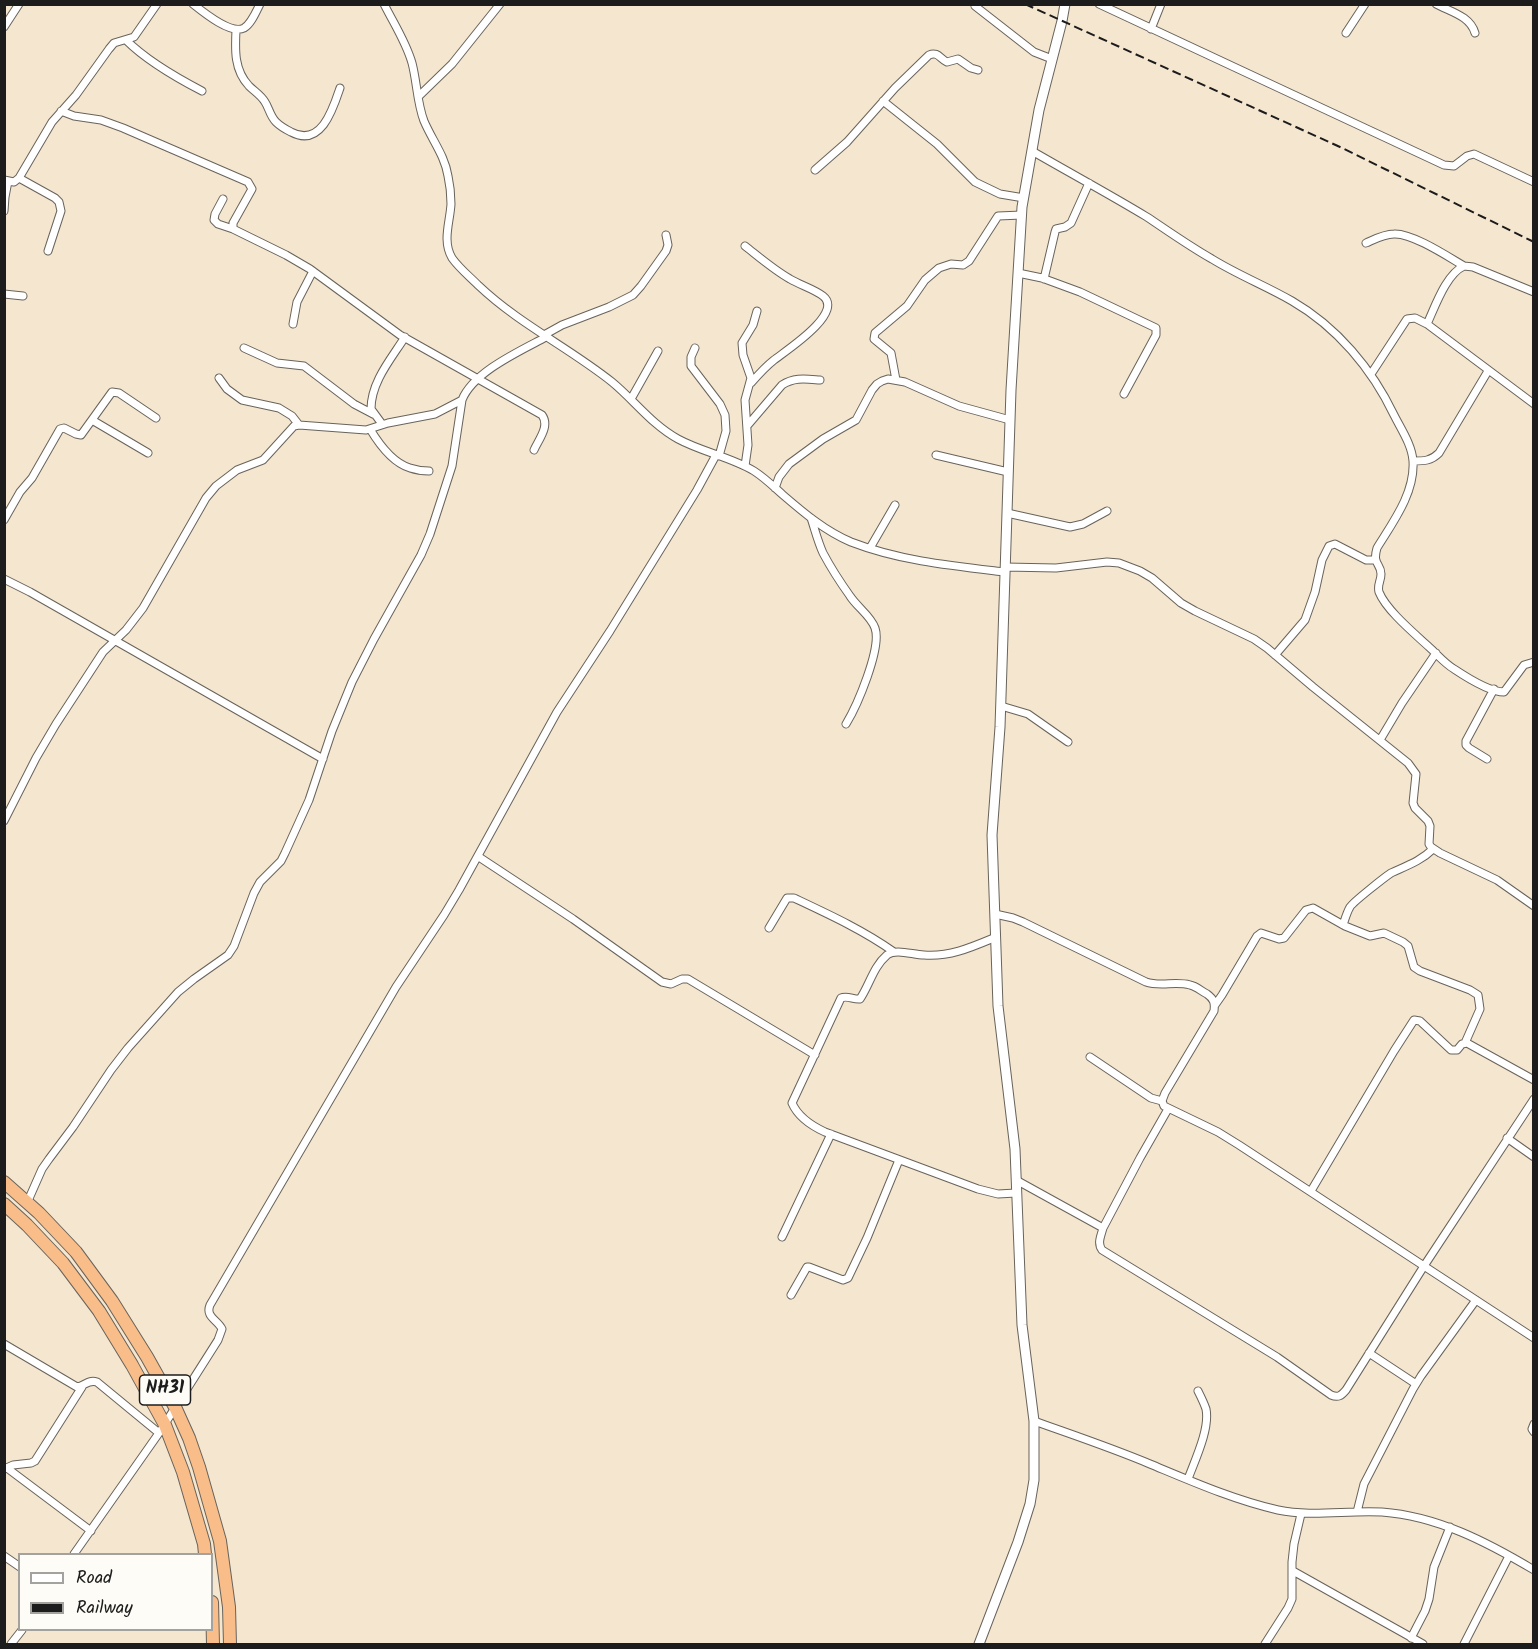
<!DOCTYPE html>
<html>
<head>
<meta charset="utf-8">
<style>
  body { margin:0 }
  #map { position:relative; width:1538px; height:1649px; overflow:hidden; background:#f5e6d0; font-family:Kalam,sans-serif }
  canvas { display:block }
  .frame { position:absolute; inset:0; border:6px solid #1c1c1c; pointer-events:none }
  .legend { position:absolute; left:18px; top:1553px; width:195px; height:78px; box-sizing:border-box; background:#fdfcf7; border:2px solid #a3a29f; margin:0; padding:8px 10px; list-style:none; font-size:18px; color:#1c1c1c }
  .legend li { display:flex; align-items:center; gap:12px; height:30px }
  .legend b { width:30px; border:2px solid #a3a29f }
</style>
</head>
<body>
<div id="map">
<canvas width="1538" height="1649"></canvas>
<div class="frame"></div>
<ul class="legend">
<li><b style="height:8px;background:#fff"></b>Road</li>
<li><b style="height:8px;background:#1c1c1c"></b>Railway</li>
</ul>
</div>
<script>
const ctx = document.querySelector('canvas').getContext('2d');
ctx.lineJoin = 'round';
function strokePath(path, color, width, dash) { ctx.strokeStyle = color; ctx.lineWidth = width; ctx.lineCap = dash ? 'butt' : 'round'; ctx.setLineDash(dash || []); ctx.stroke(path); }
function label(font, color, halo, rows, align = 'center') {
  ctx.font = font + ' Kalam,sans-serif'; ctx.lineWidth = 4.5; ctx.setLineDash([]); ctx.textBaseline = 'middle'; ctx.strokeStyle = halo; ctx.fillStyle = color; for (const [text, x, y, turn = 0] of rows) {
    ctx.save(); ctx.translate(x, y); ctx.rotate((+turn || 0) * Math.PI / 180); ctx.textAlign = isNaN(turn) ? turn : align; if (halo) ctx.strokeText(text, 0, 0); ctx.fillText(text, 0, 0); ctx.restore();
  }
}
const minor = new Path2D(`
  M193 4C203 12 231 35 244 28 251 24 256 12 260 4
  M384 4C394 24 406 42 412 63 417 82 417 103 424 121 432 140 445 156 448 176 450 185 451 195 451 204 450 222 442 241 452 258 459 268 469 276 478 285 519 324 568 347 612 382 634 400 652 425 678 439 702 452 731 457 754 471 765 478 774 487 783 495 804 513 825 531 851 542 900 561 953 566 1005 572
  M1099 4 1444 165 1454 166 1467 156 1474 154 1534 182
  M1436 4C1451 12 1470 16 1475 33
  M975 6 1034 52 1052 59
  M4 27 19 4
  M1151 29 1161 4
  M236 30C235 50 234 70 249 86 254 91 261 95 265 102 269 108 270 116 276 122 280 126 285 129 291 132 321 148 333 109 340 88
  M1346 33 1365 4
  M126 40C145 59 177 78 202 91
  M419 96 452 64 500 4
  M883 101 937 144 975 182 1000 194 1024 198
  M61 111 74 116 101 120 123 128 248 182 252 189 233 223V229L286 255 310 269 400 335 542 415C550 426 539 439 534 450
  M1032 151C1070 173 1109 194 1147 217 1168 231 1189 246 1212 259 1238 275 1266 286 1292 301 1337 327 1372 369 1394 415 1401 429 1412 445 1413 461 1415 493 1393 522 1377 548 1372 565 1381 563 1381 574 1381 581 1377 585 1379 592 1386 610 1415 634 1429 647 1438 655 1444 663 1454 669 1466 677 1490 692 1504 692L1524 665 1534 662
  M815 170 847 142 895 88 929 55C938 51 940 59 947 62L958 59 971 68 978 70
  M19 178 55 198 59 202 61 211 48 251
  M4 180 14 182 19 178 52 122 76 95 109 49 114 43 134 37 157 4
  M223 199 215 214 214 220 218 224 233 229
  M4 211 5 197 8 181
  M1366 243C1375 239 1384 234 1394 234 1412 233 1447 256 1464 266
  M745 246C759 257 774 270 790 279 800 285 814 289 823 296 845 313 784 352 774 360 765 367 758 375 751 383
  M1018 273 1042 278 1080 292 1156 328V335L1124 394
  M1044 279 1055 232 1056 229 1065 227 1071 223 1089 183
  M4 294 23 296
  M293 324 297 302 313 271
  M1427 324C1435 307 1446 274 1464 266L1473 267 1534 292
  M544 335 562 325 609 307 633 295 641 286 666 251 668 245 666 235
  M244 348 277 363 304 366 354 404 373 414
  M695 348 691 357V366L720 404 725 415 726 431 719 456
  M1371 374 1407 319 1415 318 1427 324 1534 404
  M219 378 227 389 242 400 279 408 292 416 299 425
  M896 380 891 353 874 339 875 333 907 306 925 280 939 268 951 264 963 265 969 261 998 216 1022 215
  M631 399 658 351
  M92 420 148 453
  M382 424 371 409C371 382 391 359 405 337
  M747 426 782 385C794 377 806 379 820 380
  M370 429C379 444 393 463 410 468 416 470 423 471 429 471
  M936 455 1008 472
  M1413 461C1424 461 1431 461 1439 453L1488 371
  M745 466 748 445 745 400 751 378 743 355 742 343 753 325 757 311
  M775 488 779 477 789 464 823 439 856 420 872 390 877 384 882 381 888 379 905 382 959 406 1010 420
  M1007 513 1070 527 1083 524 1107 511
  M811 518C815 530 818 542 823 553 831 568 840 582 850 596 857 607 871 616 875 628 882 648 857 706 846 724
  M4 520 20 492 32 478 60 429 64 428 76 434 81 435 112 392 119 393 156 418
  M870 548 895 505
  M1005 567 1056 568 1107 562 1119 563 1140 571 1152 578 1181 603 1195 611 1254 639 1267 648 1313 687 1408 763 1416 774 1413 803 1415 808 1428 821 1430 826 1429 844 1431 847 1440 853 1497 880 1534 906
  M4 579 30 592 323 759
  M1275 655 1305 620 1315 592 1322 560 1329 546 1335 544 1366 560H1375
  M1001 706 1028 714 1068 742
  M1380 740 1402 703 1436 653
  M1487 759 1469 748 1466 745V741L1494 689
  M4 821 36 758 56 724 103 652 126 630 143 608 206 498 216 486 237 470 263 460 294 426 299 425 366 430 388 423 435 414 462 400
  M479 857 573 919 662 982 671 984 682 979H688L815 1055
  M995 914 1013 918 1023 922 1146 982C1160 987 1175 981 1190 985 1196 986 1201 991 1207 994 1214 999 1215 1003 1214 1011L1165 1093 1162 1101 1164 1106 1218 1132 1239 1145 1534 1338
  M1343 925C1345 919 1347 912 1350 907 1353 902 1385 877 1391 873 1406 866 1421 861 1433 849
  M769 928 787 898H794C828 914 863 930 894 952
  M996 937C972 947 950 957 924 955 913 955 896 948 887 955 873 967 870 984 860 999 854 1000 847 995 841 998L792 1103C798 1117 812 1126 825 1132L978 1189 998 1194 1016 1193
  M1215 1005 1222 995 1257 936 1261 933 1279 939 1284 938 1306 910 1313 908 1345 926 1370 936 1384 933 1403 942 1408 946 1414 967 1420 971 1470 990 1478 995 1480 1009 1465 1043
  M1090 1057 1151 1098 1162 1101
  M1168 1109 1140 1158 1103 1228C1101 1236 1097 1243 1102 1250L1277 1357 1331 1395C1338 1398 1341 1396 1346 1390L1424 1266 1534 1099
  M1507 1138 1534 1157
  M1016 1180 1103 1228
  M1311 1191 1394 1051 1414 1020 1420 1021 1451 1050H1457L1462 1044 1467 1043 1534 1080
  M27 1203 42 1169 49 1159 73 1127 111 1070 128 1048 178 992 194 979 228 955 234 946 254 893 260 882 281 861 285 853 309 800 332 731 352 682 374 639 421 555 430 534 452 466 462 400C473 372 520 351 546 337
  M782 1237 831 1134
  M791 1295 807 1267H809L843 1280 848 1278 867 1238 899 1160
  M4 1344 77 1387C85 1386 88 1379 97 1382L159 1433
  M1369 1353 1416 1384
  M1034 1421C1073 1435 1112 1448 1150 1464 1191 1481 1234 1500 1278 1510 1312 1517 1347 1510 1382 1512 1437 1516 1487 1542 1534 1570
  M1534 1424 1532 1429 1534 1432
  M7 1468 91 1531
  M4 1469 13 1465 31 1463 35 1461 82 1387
  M1188 1479C1195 1460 1210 1429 1206 1409 1204 1403 1201 1397 1198 1391
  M1357 1512 1364 1484 1413 1389 1421 1376 1476 1300
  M74 1554 159 1433 218 1340 222 1329C218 1320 205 1317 210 1305L396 987 444 915 459 890 557 712 610 631 697 490 716 455
  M4 1556 20 1567
  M1293 1571 1423 1644
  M1411 1638 1425 1611 1429 1599 1434 1567 1450 1527
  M11 1644 22 1630
  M1265 1644 1288 1608 1292 1599V1562L1294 1544 1301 1514
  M1464 1644 1509 1556`);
const tertiary = new Path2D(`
  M979 1644 1018 1542 1030 1504 1034 1480V1421L1022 1325 1015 1149 998 1006 992 835 1000 727 1011 390 1022 207 1039 110 1062 21 1065 4`);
const trunk = new Path2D(`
  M4 1182 39 1213 76 1252 112 1301 147 1357 175 1407 189 1438 199 1467 220 1541 229 1607 230 1644
  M4 1204 27 1225 63 1263 99 1311 132 1365 165 1425 183 1472 204 1544 205 1554
  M212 1602 213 1644`);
const rail = new Path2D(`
  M1025 4 1340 147 1534 242`);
const shields = [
  [165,1390,51]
];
const shieldNames = [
  ["NH31",165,1390]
];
strokePath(minor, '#68635b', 9);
strokePath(tertiary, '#68635b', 11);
strokePath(trunk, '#68635b', 14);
strokePath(minor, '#fff', 7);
strokePath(tertiary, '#fff', 9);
strokePath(trunk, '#f8bd89', 12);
strokePath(rail, '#1c1c1c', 2, [9, 4.5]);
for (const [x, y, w] of shields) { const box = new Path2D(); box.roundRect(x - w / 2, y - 15, w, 30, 4.5); ctx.fillStyle = '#fdfcf7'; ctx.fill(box); strokePath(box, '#1c1c1c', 1.5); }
label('bold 18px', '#1c1c1c', null, shieldNames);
</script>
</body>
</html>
